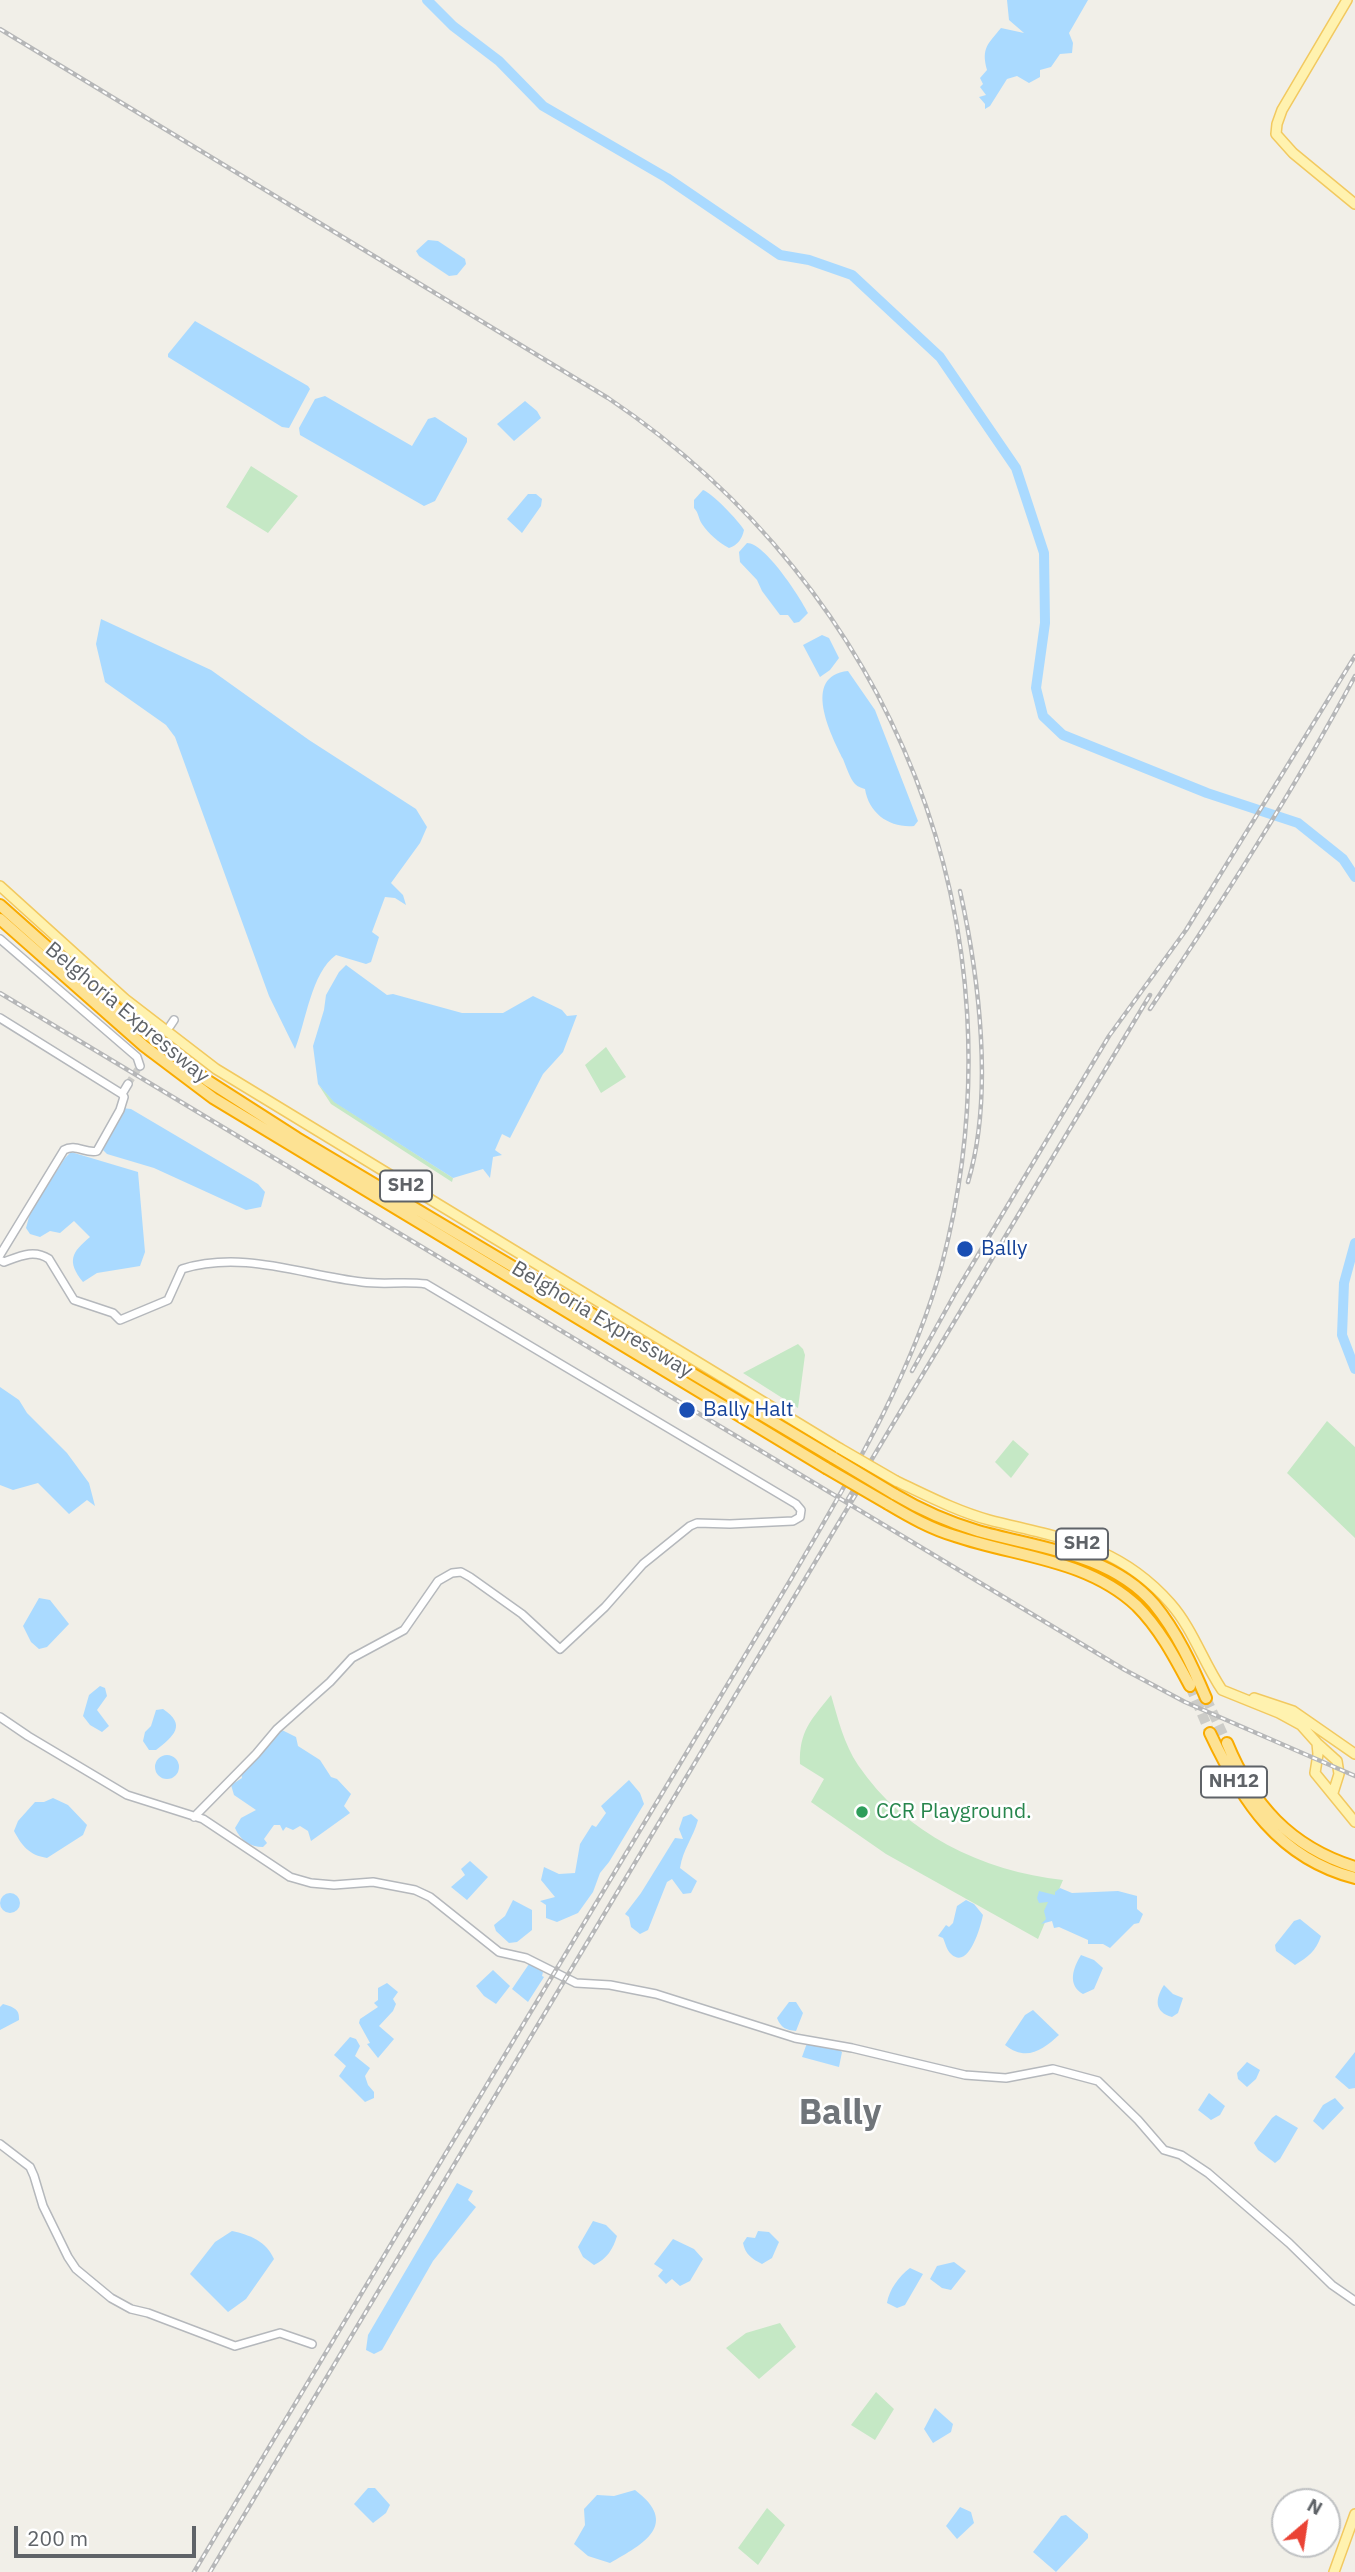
<!DOCTYPE html>
<html>
<head>
<meta charset="utf-8">
<style>
  body { margin:0 }
  #map { position:relative; width:1355px; height:2572px; overflow:hidden; background:#f1efe8; font-family:"IBM Plex Sans",sans-serif }
  canvas { display:block }
  .north { position:absolute; left:1271px; top:2488px; width:70px; height:70px; box-sizing:border-box; background:#fff; border:2px solid #bfc1c3; border-radius:50%; rotate:29deg; font-size:19px; font-weight:700; line-height:28px; text-align:center; color:#5f6368 }
  .north::after { content:''; display:block; margin:auto; width:24px; height:32px; background:#ea4335; clip-path:polygon(50% 0,100% 100%,50% 72%,0 100%) }
  .scale { position:absolute; left:14px; top:2526px; width:182px; height:32px; box-sizing:border-box; border:4px solid #5f6368; border-top:0; padding-left:9px; font-size:21px; line-height:24px; white-space:nowrap; color:#5f6368; -webkit-text-stroke:5px #fff; paint-order:stroke }
</style>
</head>
<body>
<div id="map">
<canvas width="1355" height="2572"></canvas>
<div class="north">N</div>
<div class="scale">200 m</div>
</div>
<script>
const ctx = document.querySelector('canvas').getContext('2d');
ctx.lineJoin = 'round';
function fill(path, color) { ctx.fillStyle = color; ctx.fill(path, 'evenodd'); }
function strokePath(path, color, width, dash) { ctx.strokeStyle = color; ctx.lineWidth = width; ctx.lineCap = dash ? 'butt' : 'round'; ctx.setLineDash(dash || []); ctx.stroke(path); }
function label(font, color, halo, rows, align = 'center') {
  ctx.font = font + ' "IBM Plex Sans",sans-serif'; ctx.lineWidth = 5; ctx.setLineDash([]); ctx.textBaseline = 'middle'; ctx.strokeStyle = halo; ctx.fillStyle = color; for (const [text, x, y, turn = 0] of rows) {
    ctx.save(); ctx.translate(x, y); ctx.rotate((+turn || 0) * Math.PI / 180); ctx.textAlign = isNaN(turn) ? turn : align; if (halo) ctx.strokeText(text, 0, 0); ctx.fillText(text, 0, 0); ctx.restore();
  }
}
const green = new Path2D(`
  M251 466 298 496 268 533 226 507Z
  M606 1047 626 1077 601 1093 585 1065Z
  M318 1084 335 1102 453 1178 452 1182 331 1104Z
  M798 1344 803 1349 805 1355 798 1408 743 1373Z
  M1327 1421 1355 1447V1538L1287 1473Z
  M1013 1440 1029 1454 1011 1478 995 1462Z
  M831 1695C838 1719 844 1744 858 1765 905 1834 982 1871 1063 1880L1038 1939 886 1854 811 1802 824 1779 800 1764C799 1731 811 1720 831 1695Z
  M780 2323 796 2347 759 2379 726 2348 746 2333Z
  M876 2392 894 2409 875 2440 851 2425Z
  M767 2508 785 2525 758 2565 738 2548Z`);
const water = new Path2D(`
  M1007 0H1088L1069 33 1073 43 1072 53 1060 54 1051 67 1040 70V77L1029 83 1017 76 1007 79 990 106 985 109V104L979 97 986 95 980 87 983 84 980 78 987 70C981 48 988 44 1001 28L1024 33 1009 20Z
  M428 240 438 241 465 259 466 264 457 275 449 276 419 256 416 251Z
  M195 321 308 386 310 389 289 428 282 427 168 357V354Z
  M325 396 412 446 428 419 435 417 467 438V442L435 501 424 506 300 435 299 428 315 399Z
  M525 401 537 411 541 418 514 441 497 424Z
  M703 490C712 493 739 521 744 530 742 539 738 545 729 548 718 542 709 534 702 524 698 518 699 513 694 508V500Z
  M528 494H536L542 499 541 506 522 533 507 519Z
  M747 543C765 543 800 597 808 613L799 622 794 623 788 615H780L762 591 757 580 740 562 739 552Z
  M101 619 211 670 309 740 416 809 427 827 420 843 391 883 403 895 406 905 395 898 385 897 372 932 379 937 371 962 366 964 336 955C311 973 306 1022 295 1049L269 996 175 737 166 725 105 682 96 644Z
  M822 635 829 638 839 658 830 670 820 677 803 645Z
  M848 671 875 710 918 821 914 826C890 828 869 814 865 789 862 788 858 787 855 784 850 779 846 766 843 759 831 735 801 676 848 671Z
  M346 965 387 995 393 994 462 1013H503L533 996 562 1010 567 1016 577 1015 563 1052 543 1074 510 1138 502 1134 495 1150 502 1155 493 1157 490 1178 483 1169 453 1178 334 1102 318 1084 313 1046 324 1010 326 995 339 972Z
  M122 1108 131 1109 258 1184 265 1192 261 1207 246 1210 154 1168 107 1154 103 1150Z
  M71 1152 138 1172 145 1252 140 1266 97 1273 83 1282C66 1261 72 1252 90 1237L74 1221 60 1233 50 1231 40 1237 30 1234 26 1228 30 1213 65 1158Z
  M0 1387 19 1400 27 1413 67 1453 89 1483 95 1506 87 1500 69 1514 38 1483 13 1490 0 1485Z
  M39 1598 50 1600 69 1624 47 1647 39 1649 31 1642 23 1626Z
  M100 1686 105 1688 107 1696 97 1710 109 1726 102 1732 90 1725 83 1716 89 1695Z
  M163 1709C187 1725 174 1736 156 1750H149L143 1741 145 1732 151 1726 156 1710Z
  M282 1730 296 1737 298 1746 320 1760 331 1777 337 1779 351 1794 344 1806 350 1813 311 1841 308 1831 300 1826 293 1830 286 1827 283 1831 280 1825H274L264 1839 267 1843 263 1847C250 1847 240 1840 235 1828L241 1818 256 1810 234 1795 231 1785 242 1778 241 1772C258 1760 267 1745 282 1730Z
  M155 1767a12 12 0 1 1 24 0a12 12 0 1 1-24 0Z
  M629 1780 640 1793 644 1804 609 1862 600 1873 593 1892 578 1913 557 1922 546 1918V1905L540 1901 555 1897 541 1880 544 1867 559 1874 575 1873 580 1844 592 1825 596 1827 606 1813 601 1806Z
  M53 1798 68 1805 87 1825 83 1835 47 1858C29 1855 22 1846 14 1831L18 1821 35 1802H44Z
  M691 1814 698 1820C693 1838 683 1849 680 1868L697 1881 691 1893 683 1894 672 1879 667 1882 648 1930 640 1934 631 1927 629 1917 625 1914 641 1893 675 1838 683 1839 679 1829 683 1817Z
  M470 1861 488 1877 467 1900 451 1887 465 1875 461 1869Z
  M1060 1888 1072 1893 1118 1891 1137 1896V1909L1143 1914 1139 1923 1134 1924 1110 1948 1103 1944H1088V1940L1059 1927 1054 1928 1052 1921 1041 1924 1046 1919 1044 1911 1048 1902 1039 1903 1037 1898 1039 1891 1055 1895V1892Z
  M0 1903a10 10 0 1 1 20 0a10 10 0 1 1-20 0Z
  M513 1900 532 1910V1930L517 1942 509 1943 496 1931 494 1925 505 1916Z
  M966 1900 974 1904 983 1915C981 1925 969 1971 951 1954 947 1951 945 1942 943 1938L938 1936 946 1925 949 1927 953 1923 957 1906Z
  M1300 1919 1321 1936C1316 1951 1308 1957 1295 1965L1276 1951 1275 1945 1294 1921Z
  M1081 1955 1094 1960 1103 1968 1094 1989 1083 1994C1067 1985 1073 1968 1081 1955Z
  M529 1964 543 1972 542 1976 544 1977 528 2002 512 1989Z
  M493 1970 510 1986 496 2004 484 1996 476 1986Z
  M387 1983 398 1992 393 1999 396 2004 393 2011 379 2026 394 2039 378 2058 367 2044 370 2043 359 2023 360 2019 378 2007 374 2003 378 2000V1988Z
  M1164 1985 1173 1994 1183 1998 1178 2013 1172 2017C1154 2012 1155 1999 1164 1985Z
  M789 2002H796L803 2013 796 2031C786 2030 781 2028 777 2018Z
  M3 2004C12 2007 20 2008 19 2020L0 2030V2007Z
  M1033 2010 1059 2035C1043 2050 1026 2062 1005 2045L1025 2015Z
  M350 2037 356 2039 360 2046 355 2056 370 2068 365 2076 368 2085 374 2092V2098L365 2102 339 2076 346 2066 334 2055Z
  M807 2043 838 2049 842 2052 839 2067 802 2057Z
  M1355 2052V2088L1349 2089 1335 2077Z
  M1247 2062 1260 2070 1256 2079 1247 2087 1238 2079 1237 2073Z
  M1209 2093 1225 2106 1220 2115 1211 2120 1198 2110Z
  M1335 2098 1344 2108 1323 2130 1313 2121 1323 2105Z
  M1276 2115 1298 2128 1280 2159 1275 2163 1258 2150 1254 2143 1272 2118Z
  M457 2183 473 2191 468 2200 476 2207 433 2261 382 2350 374 2354 366 2350 368 2335Z
  M593 2221 606 2225 617 2236C613 2249 607 2259 594 2265L583 2257 578 2247Z
  M232 2231C250 2235 266 2241 274 2259L246 2299 228 2312 190 2274 215 2242Z
  M758 2231 769 2232 779 2242 772 2258 762 2264C752 2259 745 2254 743 2243L747 2237 755 2238Z
  M673 2239 694 2249 703 2259 690 2281 680 2286 672 2279 666 2284 658 2276 663 2270 654 2264Z
  M954 2262 966 2271 951 2290 942 2288 930 2279 937 2266Z
  M910 2268 923 2274 905 2305 897 2308 887 2303C889 2290 899 2276 910 2268Z
  M935 2408 953 2424 951 2432 933 2443 924 2429Z
  M368 2488H375L390 2505 386 2513 373 2523 354 2504Z
  M635 2490C680 2524 644 2544 610 2563L588 2556 574 2544 585 2525 584 2509 597 2495 614 2496Z
  M960 2507 971 2512 974 2523 957 2539 946 2526Z
  M1066 2515 1088 2534V2538L1056 2572 1033 2552 1061 2516Z`);
const river = new Path2D(`
  M427 0 453 26 499 61 543 106 667 178 780 255 809 260 852 275 940 357 1016 468 1044 553 1045 623 1036 688 1043 716 1063 735 1207 793 1298 823 1343 859 1355 877
  M1355 1243 1344 1283 1342 1335 1355 1369`);
const minorTunnel = new Path2D(`
  M147 1057 169 1027
  M128 1084 140 1066`);
const highwayTunnel = new Path2D(`
  M1190 1686 1210 1733
  M1206 1698 1227 1743`);
const minor = new Path2D(`
  M0 939 137 1057 140 1066
  M0 1018 122 1094 124 1097 120 1110 97 1151C86 1154 75 1143 64 1150L0 1255
  M170 1026 174 1020
  M122 1094 128 1084
  M0 1260 4 1262C20 1256 34 1249 49 1259L74 1300 113 1313 120 1320 168 1300 182 1269C243 1250 302 1275 362 1282 384 1285 405 1281 426 1284L796 1504 801 1510 800 1517 793 1521 730 1524 697 1523 690 1526 643 1564 605 1607 560 1649 522 1614 470 1577 461 1572 452 1573 438 1581 404 1630 352 1658 330 1682 277 1729 256 1754 194 1817
  M0 1717 28 1736 127 1795 203 1819 290 1877 311 1883 334 1885 373 1882 415 1890 430 1897 499 1952 526 1958 576 1983 610 1985 656 1994 795 2038 852 2048 965 2075 1006 2078 1053 2069 1098 2081 1138 2120 1164 2150 1181 2155 1208 2173 1289 2243 1332 2285 1355 2301
  M0 2144 30 2167 34 2176 43 2206 68 2257 76 2269 111 2298 131 2309 148 2313 235 2346 280 2333 312 2344`);
const major = new Path2D(`
  M1347 0 1282 110 1277 124 1276 134 1293 153 1355 204
  M0 886 125 999 216 1069 839 1448
  M896 1481C926 1495 956 1511 989 1520 1060 1538 1118 1544 1170 1603 1193 1629 1203 1662 1222 1690L1279 1713 1301 1725 1317 1743 1337 1761 1339 1774 1333 1793
  M1254 1698 1293 1711 1355 1754
  M1317 1743 1318 1754 1315 1773 1355 1822
  M1334 2572 1355 2514`);
const highway = new Path2D(`
  M0 905 134 1024 208 1081 297 1138 834 1458
  M0 919 144 1046 213 1098 826 1468
  M894 1494C921 1510 948 1522 978 1531 1038 1548 1110 1553 1154 1604 1177 1632 1192 1665 1206 1698
  M888 1504C910 1517 931 1529 955 1536 1017 1557 1087 1559 1137 1606 1160 1629 1175 1658 1190 1686
  M1210 1733C1242 1801 1278 1858 1355 1878
  M1227 1743C1252 1804 1290 1847 1355 1867`);
const rail = new Path2D(`
  M0 29 608 398C894 590 1030 928 942 1264 912 1376 849 1479 791 1579L194 2572
  M960 891C979 977 994 1096 968 1182
  M0 993 1125 1670 1185 1702 1355 1776
  M1150 1009C1223 900 1293 792 1355 676
  M912 1371 957 1290 1109 1036 1186 930 1355 656
  M848 1499 1150 995
  M210 2572 856 1494`);
const majorBridge = new Path2D(`
  M839 1448 896 1481`);
const highwayBridge = new Path2D(`
  M834 1458 894 1494
  M826 1468 888 1504`);
const markers = [
  [965,1249,9,"#1a4fb4"],
  [687,1410,9,"#1a4fb4"],
  [862,1812,7,"#2e9e5b"]
];
const shields = [
  [406,1186,52],
  [1082,1544,52],
  [1234,1782,66]
];
const shieldNames = [
  ["SH2",406,1186],
  ["SH2",1082,1544],
  ["NH12",1234,1782]
];
const streetNames = [
  ["Belghoria Expressway",127,1013,40],
  ["Belghoria Expressway",602,1320,31]
];
const transitNames = [
  ["Bally",981,1249],
  ["Bally Halt",703,1410]
];
const leisureNames = [
  ["CCR Playground.",876,1812]
];
const townNames = [
  ["Bally",840,2114]
];
fill(green, '#c5e8c5');
fill(water, '#aadaff');
strokePath(river, '#aadaff', 10);
strokePath(minorTunnel, '#ccccc8', 7, [7, 3.5]);
strokePath(highwayTunnel, '#ccccc8', 10, [10, 5]);
strokePath(minor, '#b5b8bc', 10);
strokePath(major, '#f2c960', 12);
strokePath(highway, '#f9ab00', 14);
strokePath(minor, '#fff', 7);
strokePath(major, '#fff2af', 9);
strokePath(highway, '#fde293', 10);
strokePath(rail, '#b6b7b8', 4.5);
strokePath(rail, '#fff', 2, [5]);
strokePath(majorBridge, '#f2c960', 12, []);
strokePath(highwayBridge, '#f9ab00', 14, []);
strokePath(majorBridge, '#fff2af', 9);
strokePath(highwayBridge, '#fde293', 10);
for (const [x, y, r, color] of markers) { const dot = new Path2D(); dot.arc(x, y, r, 0, 2 * Math.PI); ctx.fillStyle = color; ctx.fill(dot); strokePath(dot, '#fff', 2.5); }
for (const [x, y, w] of shields) { const box = new Path2D(); box.roundRect(x - w / 2, y - 15.5, w, 31, 5); ctx.fillStyle = '#fff'; ctx.fill(box); strokePath(box, '#5f6368', 2); }
label('bold 19px', '#5f6368', null, shieldNames);
label('21px', '#5f6368', '#fff', streetNames);
label('21px', '#164399', '#fff', transitNames, 'left');
label('21px', '#27864d', '#fff', leisureNames, 'left');
label('bold 35px', '#70757a', '#fff', townNames);
</script>
</body>
</html>
